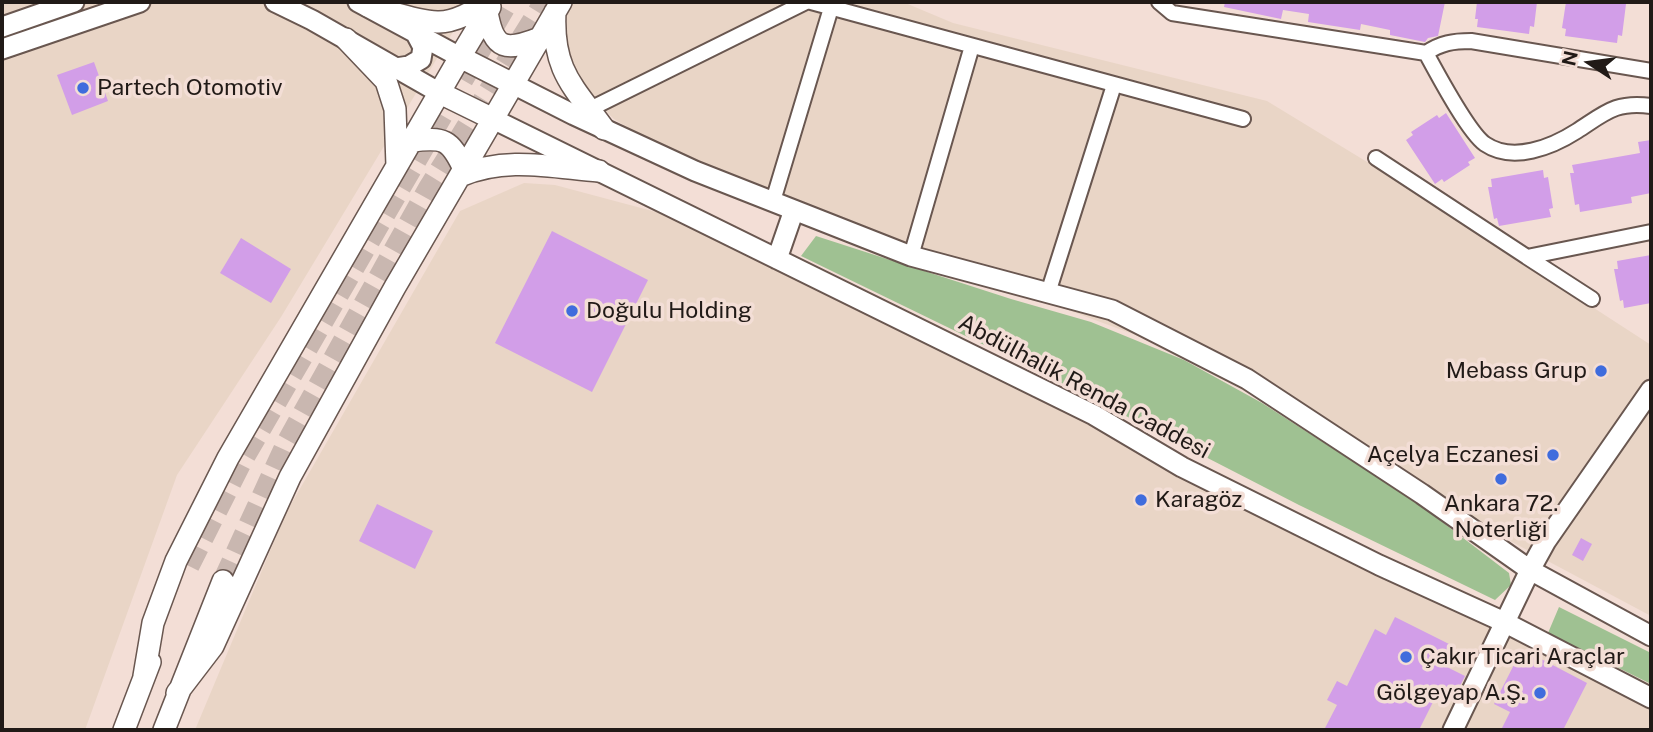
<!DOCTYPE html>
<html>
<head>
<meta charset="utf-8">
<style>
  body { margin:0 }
  #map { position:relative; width:1653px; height:732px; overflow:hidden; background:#f3ded6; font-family:"Public Sans",sans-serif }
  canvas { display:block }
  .frame { position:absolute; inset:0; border:4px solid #211a17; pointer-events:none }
  .north { position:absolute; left:1555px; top:28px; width:70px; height:70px; -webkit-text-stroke:5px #f3ded6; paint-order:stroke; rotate:283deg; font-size:19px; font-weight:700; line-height:28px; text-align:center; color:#211a17 }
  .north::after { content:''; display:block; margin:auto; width:24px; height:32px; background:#211a17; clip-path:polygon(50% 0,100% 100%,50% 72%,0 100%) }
</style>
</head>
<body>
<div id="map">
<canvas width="1653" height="732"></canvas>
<div class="frame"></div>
<div class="north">N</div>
</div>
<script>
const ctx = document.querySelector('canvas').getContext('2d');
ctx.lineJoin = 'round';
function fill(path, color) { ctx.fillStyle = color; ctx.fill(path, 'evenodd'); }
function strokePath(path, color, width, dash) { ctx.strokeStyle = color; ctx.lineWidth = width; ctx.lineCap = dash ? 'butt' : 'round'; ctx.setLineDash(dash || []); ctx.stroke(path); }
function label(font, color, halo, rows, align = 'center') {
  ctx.font = font + ' "Public Sans",sans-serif'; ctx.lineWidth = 7; ctx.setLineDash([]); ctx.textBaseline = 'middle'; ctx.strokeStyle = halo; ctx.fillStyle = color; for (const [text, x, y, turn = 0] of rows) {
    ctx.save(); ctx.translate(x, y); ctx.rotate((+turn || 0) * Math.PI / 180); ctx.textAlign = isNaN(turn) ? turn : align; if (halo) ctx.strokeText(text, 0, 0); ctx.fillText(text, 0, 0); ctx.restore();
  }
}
const industrial = new Path2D(`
  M2 2H471L281 317 177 475 85 730H2Z
  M564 2H903L953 23 1267 101 1395 179 1651 345V616L1422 494 1227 369 707 176 614 119 594 100 574 71 568 50Z
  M524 183 555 185 716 228 1651 698V730H195L286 513 460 211Z`);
const green = new Path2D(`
  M816 236 1011 299 1091 322 1184 360 1262 403 1416 502 1509 573 1511 585 1495 600 1299 505 1052 378 801 256Z
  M1559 607 1651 653V684L1548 633Z`);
const building = new Path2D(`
  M1225 2H1445L1438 36 1428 38 1425 42 1390 35V30L1361 24 1360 30 1308 22 1309 14 1283 10 1281 19 1224 7Z
  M1477 2H1537L1534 27 1530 26 1529 34 1477 27 1478 19H1475Z
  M1566 2H1623L1622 4H1626L1622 36 1618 35 1617 43 1565 36 1566 29 1562 28Z
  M94 62 108 101 72 115 57 75Z
  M1446 113 1475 158 1468 162 1470 165 1444 182 1442 179 1435 184 1406 140 1413 135 1411 132 1437 115 1439 118Z
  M1651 140V193L1631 197 1632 203 1580 212 1579 204 1575 205 1570 173H1574L1572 165 1640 153 1638 142Z
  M1543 170 1544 178 1548 177 1553 208 1549 209 1551 217 1499 226 1497 218 1494 219 1488 187H1492L1491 179Z
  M552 231 648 280 592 392 495 343Z
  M241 238 291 269 271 303 220 273Z
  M1651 255V303L1624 308 1623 300 1620 301 1614 269H1618L1617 261Z
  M377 504 433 531 415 569 359 541Z
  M1581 538 1592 544 1583 561 1572 555Z
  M1395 617 1455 647 1445 666 1465 676 1456 694 1441 686 1419 730H1324L1337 705 1327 700 1337 681 1347 686 1375 629 1386 635Z
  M1522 649 1587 683 1563 730H1501L1510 712 1494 704Z`);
const primaryTunnel = new Path2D(`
  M189 566 241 463 508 2
  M223 581 287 442 428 189 544 2`);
const street = new Path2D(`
  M811 2 1243 119
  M1159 2 1172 13 1426 53C1441 43 1453 41 1471 41L1651 71
  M1426 53C1437 73 1468 132 1485 144 1513 163 1552 147 1577 131 1605 113 1616 101 1651 106
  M588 110 806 2
  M1376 158 1527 257
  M773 201 831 8
  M911 256 972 46
  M1048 293 1114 85
  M1592 299 1527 257 1651 232`);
const secondary = new Path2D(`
  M275 2 312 20 440 93
  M358 2 460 57
  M2 27 74 2
  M2 49 140 2
  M396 68 409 66 421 59 423 47 415 32
  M513 84 574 115 695 171 911 256 1112 310 1247 379 1422 494 1530 570 1651 636
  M493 119 1094 415 1182 467 1379 565 1504 622 1651 698
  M777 259 794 210
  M1453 730 1530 570 1546 541 1651 390`);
const primary = new Path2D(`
  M368 6C390 11 415 21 437 22 453 23 475 11 488 2
  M487 12C494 51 506 51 540 38
  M555 12C552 70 573 86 604 129
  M346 39 386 81 395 109 397 166
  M460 57 490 7
  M440 93 493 119 561 2
  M412 141C444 137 450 139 464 169
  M460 176C505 156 551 167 599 171
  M144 676 153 623 176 561 228 458 460 57 513 84
  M177 693 213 646 290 477 395 287 493 119
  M124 730 150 662
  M164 730 223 581`);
const markers = [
  [83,88,7,"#3f6cdd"],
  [572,311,7,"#3f6cdd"],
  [1601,371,7,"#3f6cdd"],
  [1553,455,7,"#3f6cdd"],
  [1501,479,7,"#3f6cdd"],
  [1141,500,7,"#3f6cdd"],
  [1406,657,7,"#3f6cdd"],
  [1540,693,7,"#3f6cdd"]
];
const poiNames = [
  ["Partech Otomotiv",97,88],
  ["Doğulu Holding",586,311],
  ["Mebass Grup",1587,371,"right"],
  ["Açelya Eczanesi",1539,455,"right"],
  ["Karagöz",1155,500],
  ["Ankara 72.",1501,504,"center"],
  ["Noterliği",1501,530,"center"],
  ["Çakır Ticari Araçlar",1420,657],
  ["Gölgeyap A.Ş.",1526,693,"right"]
];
const streetNames = [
  ["Abdülhalik Renda Caddesi",1084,387,28]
];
fill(industrial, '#e9d5c6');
fill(green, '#9fc192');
fill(building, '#d29ee8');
strokePath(primaryTunnel, '#c9b7b0', 21, [21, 10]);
strokePath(street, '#695750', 18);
strokePath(secondary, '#695750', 23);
strokePath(primary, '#695750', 24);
strokePath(street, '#fff', 14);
strokePath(secondary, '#fff', 19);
strokePath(primary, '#fff', 21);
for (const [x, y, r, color] of markers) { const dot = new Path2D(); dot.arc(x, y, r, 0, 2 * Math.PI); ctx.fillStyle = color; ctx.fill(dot); strokePath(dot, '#f3ded6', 2.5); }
label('23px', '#211a17', '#f3ded6', poiNames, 'left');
label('23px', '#211a17', '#f3ded6', streetNames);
</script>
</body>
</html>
